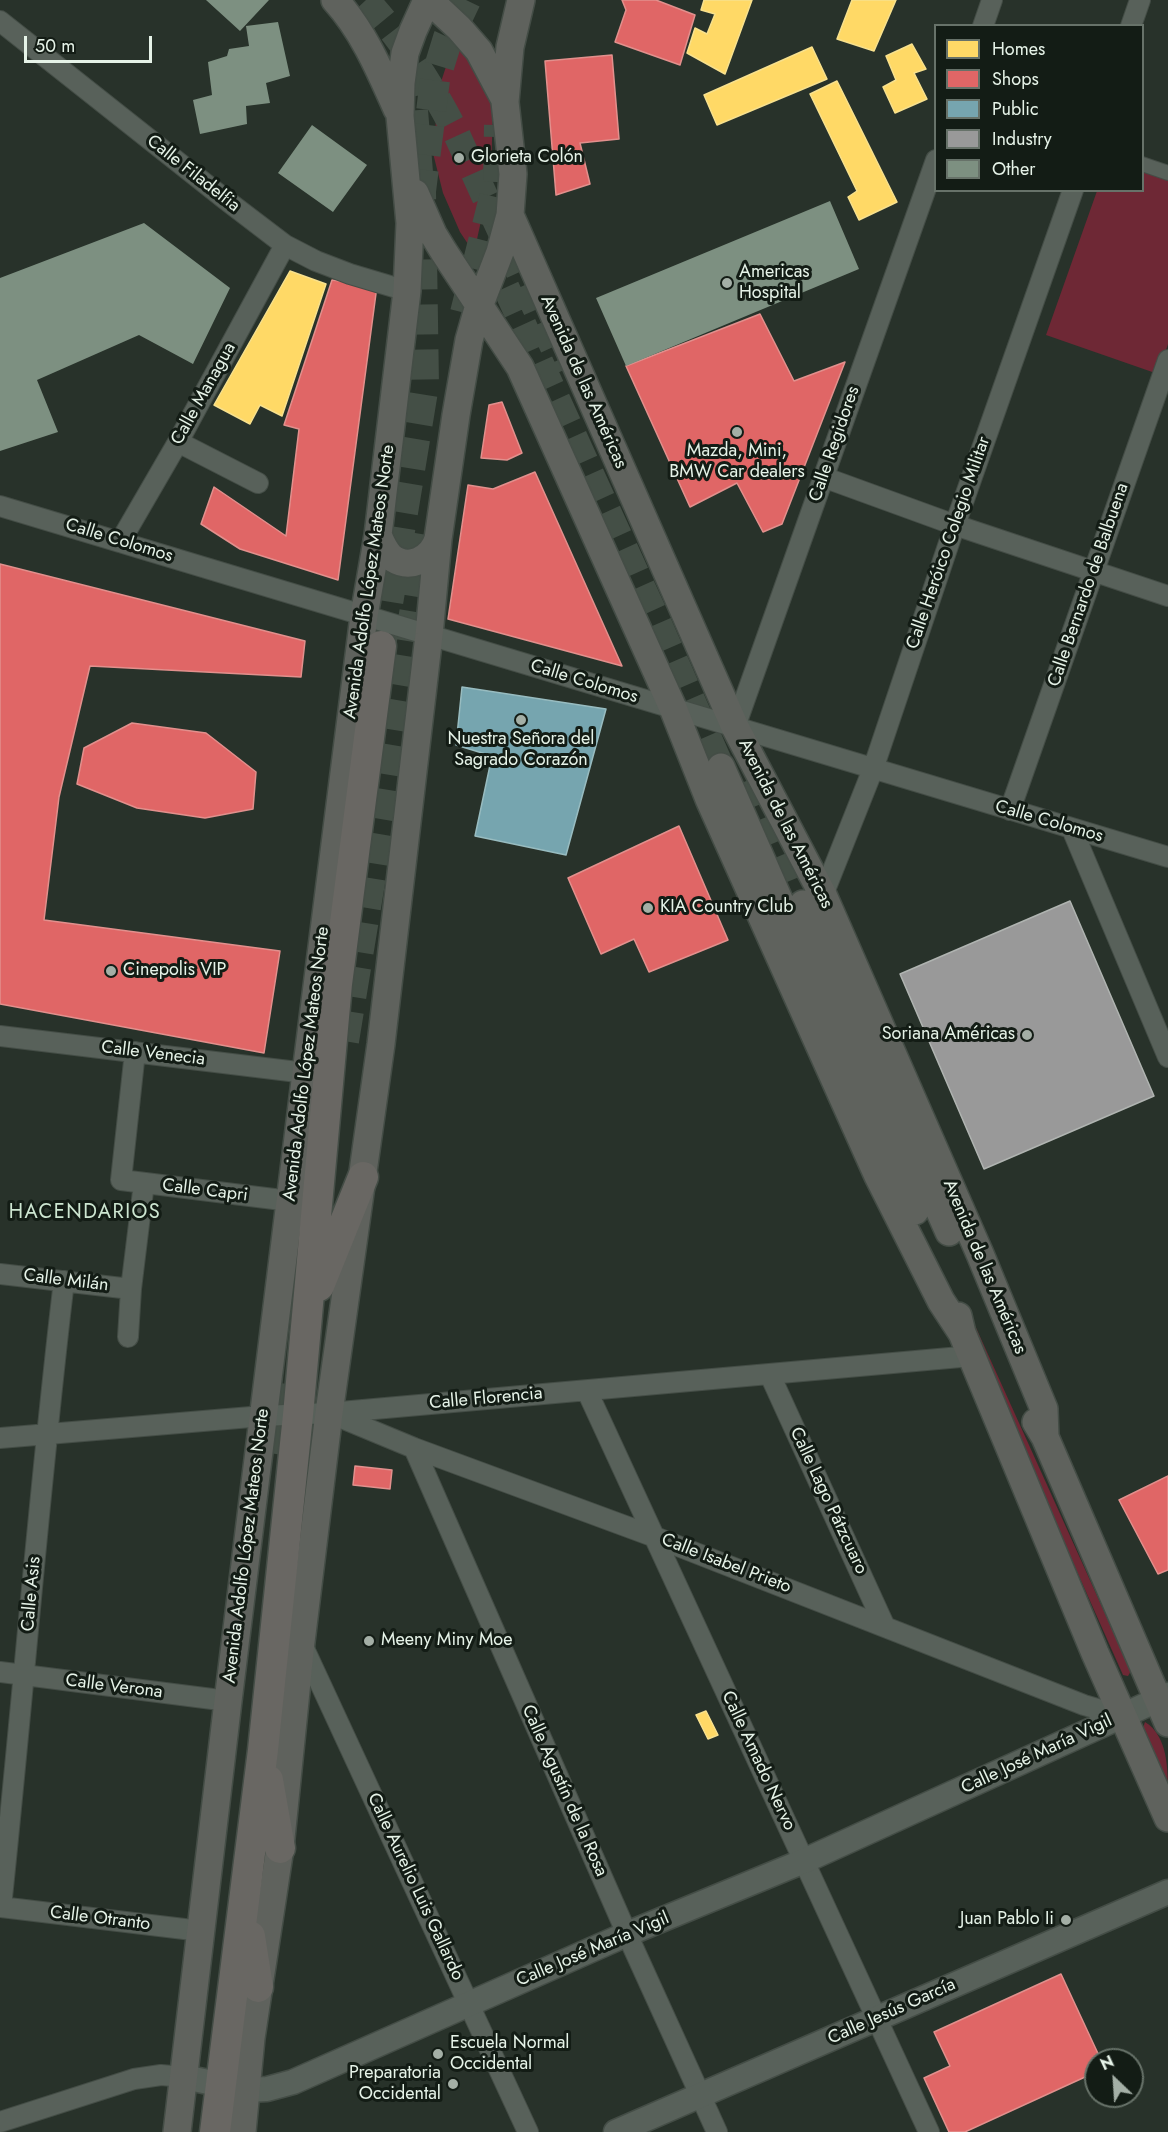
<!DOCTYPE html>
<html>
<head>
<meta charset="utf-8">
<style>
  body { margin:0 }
  #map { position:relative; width:1168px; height:2132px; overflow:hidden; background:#28322a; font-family:Jost,sans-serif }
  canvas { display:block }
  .legend { position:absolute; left:934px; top:24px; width:210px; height:168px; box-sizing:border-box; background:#131c15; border:2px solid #677269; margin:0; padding:8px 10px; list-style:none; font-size:18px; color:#e6f3e8 }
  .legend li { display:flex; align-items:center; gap:12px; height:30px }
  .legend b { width:30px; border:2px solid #677269 }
  .north { position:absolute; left:1084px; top:2048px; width:60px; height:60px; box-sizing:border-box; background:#131c15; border:2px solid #677269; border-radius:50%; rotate:335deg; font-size:16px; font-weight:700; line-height:24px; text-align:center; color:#e6f3e8 }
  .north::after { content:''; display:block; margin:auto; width:21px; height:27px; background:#a4afa6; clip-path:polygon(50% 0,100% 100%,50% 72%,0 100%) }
  .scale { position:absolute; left:24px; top:36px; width:128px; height:27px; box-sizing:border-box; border:3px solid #e6f3e8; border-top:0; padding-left:8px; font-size:18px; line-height:21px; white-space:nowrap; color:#e6f3e8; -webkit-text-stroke:4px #131c15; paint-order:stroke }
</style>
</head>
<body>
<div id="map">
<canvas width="1168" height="2132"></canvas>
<ul class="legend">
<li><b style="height:16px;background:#ffd966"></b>Homes</li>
<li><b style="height:16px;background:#e06666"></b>Shops</li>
<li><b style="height:16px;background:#76a5af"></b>Public</li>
<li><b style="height:16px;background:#999"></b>Industry</li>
<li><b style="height:16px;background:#7d9081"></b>Other</li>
</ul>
<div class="north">N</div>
<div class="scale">50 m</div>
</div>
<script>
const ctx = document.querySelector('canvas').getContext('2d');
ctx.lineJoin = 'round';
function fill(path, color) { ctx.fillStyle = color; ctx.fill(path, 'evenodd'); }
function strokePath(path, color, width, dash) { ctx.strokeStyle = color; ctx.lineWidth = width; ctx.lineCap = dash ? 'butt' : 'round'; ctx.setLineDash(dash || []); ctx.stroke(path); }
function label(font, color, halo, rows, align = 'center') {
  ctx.font = font + ' Jost,sans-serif'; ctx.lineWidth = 6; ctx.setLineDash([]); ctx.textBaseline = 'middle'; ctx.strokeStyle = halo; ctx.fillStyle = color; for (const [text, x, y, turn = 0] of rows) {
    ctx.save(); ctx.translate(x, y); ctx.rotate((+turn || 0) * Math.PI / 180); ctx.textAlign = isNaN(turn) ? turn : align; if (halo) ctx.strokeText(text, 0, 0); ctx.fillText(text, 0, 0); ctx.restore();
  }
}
const green = new Path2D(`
  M456 36 493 105 491 175 474 253 460 232 443 193 433 153 439 88Z
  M1143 158 1168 167V344L1158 374 1046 335 1097 191 1142 190Z
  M968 1310 1131 1671 1128 1676 1123 1675 962 1313Z
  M1145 1722C1168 1736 1168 1769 1168 1795L1141 1734Z`);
const homes = new Path2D(`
  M704 0H752L725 74 687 53 695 28 707 34 715 14 701 10Z
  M852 0H896L874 51 837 39Z
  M912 44 926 69 914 73 927 99 895 113 883 87 896 80 886 56Z
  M812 47 827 79 717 125 704 95Z
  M837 81 897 202 859 220 848 197 857 191 810 94Z
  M290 271 326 284 282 416 260 405 250 424 214 405Z
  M706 1711 718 1735 708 1739 696 1715Z`);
const shops = new Path2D(`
  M622 0H656L695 15 680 65 615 42 626 10Z
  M612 55 619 139 580 143 590 184 556 195 545 61Z
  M332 280 377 286 338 580 240 549 201 524 214 487 286 536 299 429 284 425Z
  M760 314 794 381 845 362 782 524 763 532 737 483 690 507 626 366Z
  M502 402 522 453 507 460 481 458 489 405Z
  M535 472 622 666 448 619 468 485 493 489Z
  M0 564 305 641 301 677 90 666 59 797 44 920 280 951 264 1053 0 1004Z
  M132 723 206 733 256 772 253 809 205 818 137 808 77 784 84 748Z
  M679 826 728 940 649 972 634 939 601 954 568 878Z
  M355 1466 392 1470 390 1489 353 1485Z
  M1168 1476V1570L1158 1574 1119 1500Z
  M1061 1974 1101 2060H1096V2072L965 2132H949L924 2078 950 2066 934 2032Z`);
const public = new Path2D(`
  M462 687 606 709 566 855 475 836 492 756 456 745Z`);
const industry = new Path2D(`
  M1070 901 1154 1096 984 1169 900 974Z`);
const building = new Path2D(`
  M206 0H269L240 31Z
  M278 22 290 76 266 83 270 103 246 106 247 124 200 134 193 100 212 95 208 62 227 56 229 49 249 46 246 26Z
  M312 125 367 165 333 212 278 173Z
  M830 201 859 269 626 366 596 298Z
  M144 223 230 288 193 364 139 335 37 380 58 432 0 451V278Z`);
const secondaryTunnel = new Path2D(`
  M366 0C402 39 432 86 456 133L564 370
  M408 70 414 104 421 191
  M489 250 656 618 721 767
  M751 779 803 904`);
const primaryTunnel = new Path2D(`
  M465 313 498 182 499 125
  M381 646 424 385 421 191 435 80 448 38 466 0
  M344 1041 427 535
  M276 1454 287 1384`);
const pedestrian = new Path2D(`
  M1142 164 1168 173`);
const minor = new Path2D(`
  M0 21 226 200 285 245 316 261 350 274 407 291
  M983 26 992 0
  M1131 26 1140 0
  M178 442 258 483
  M823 477 955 525 1168 596
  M0 506 1168 857
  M120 542 178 442 285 245
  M735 727 936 160
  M1010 810 1168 360
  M1072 829 1168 1057
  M823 895 873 769 955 525 1073 190
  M0 1036 306 1073
  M135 1052 121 1180 290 1201
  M0 1274 131 1289
  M128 1337 131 1289 144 1183
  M770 1375 885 1627
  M587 1391 929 2132
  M332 1414 414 1448 655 1537 1084 1705 1122 1716
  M0 1438 263 1416 329 1413 972 1356
  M414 1448 627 1934 717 2132
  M301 1642 528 2132
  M0 1672 228 1701
  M0 1907 201 1931
  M1 1907C23 1699 39 1489 64 1281
  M0 2122 134 2079 161 2075 184 2077`);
const tertiary = new Path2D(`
  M184 2077 247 2090 267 2089 293 2082 627 1934 804 1861 1168 1695
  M616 2132 1168 1892`);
const secondary = new Path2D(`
  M335 0C364 32 380 71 397 109
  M429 0 459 28 479 51 505 100
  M415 193 433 234 444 252 520 367 673 708 709 799 878 1176 941 1301 962 1333
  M510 215 735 727 823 895 980 1254 1044 1409 1045 1437
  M378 535C381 542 384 550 390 556 408 572 432 559 438 539
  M721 767 915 1211
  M803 904 949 1232
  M958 1316 962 1333 1095 1653 1168 1818
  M1036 1422 1045 1437 1168 1723
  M177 2132 228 1701 306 1073 364 616 378 535 407 291 410 223 400 116 401 83 405 53 413 31 427 0
  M242 2132 251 2038 280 1848 301 1642 329 1413 381 1044 429 635 438 539 456 415 469 340 477 312 500 252 510 215 513 174 505 102 510 47 521 0`);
const primary = new Path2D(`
  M319 1286 363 1177
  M268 1780 280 1848
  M250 1936 258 1987
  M215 2132 263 1750 298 1415 337 984 381 646`);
const markers = [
  [459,158,6,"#a4afa6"],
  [727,283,6,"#a4afa6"],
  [737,432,6,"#a4afa6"],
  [521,720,6,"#a4afa6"],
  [648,908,6,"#a4afa6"],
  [111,971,6,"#a4afa6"],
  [1027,1035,6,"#a4afa6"],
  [369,1641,6,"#a4afa6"],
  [1066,1920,6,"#a4afa6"],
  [438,2054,6,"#a4afa6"],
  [453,2084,6,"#a4afa6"]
];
const poiNames = [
  ["Glorieta Colón",471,158],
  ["Americas",739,273],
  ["Hospital",739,294],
  ["Mazda, Mini,",737,452,"center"],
  ["BMW Car dealers",737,473,"center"],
  ["Nuestra Señora del",521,740,"center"],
  ["Sagrado Corazón",521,761,"center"],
  ["KIA Country Club",660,908],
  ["Cinepolis VIP",123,971],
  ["Soriana Américas",1015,1035,"right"],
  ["Meeny Miny Moe",381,1641],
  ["Juan Pablo Ii",1054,1920,"right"],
  ["Escuela Normal",450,2044],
  ["Occidental",450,2065],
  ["Preparatoria",441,2074,"right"],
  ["Occidental",441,2095,"right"]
];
const streetNames = [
  ["Calle Filadelfia",193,174,38],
  ["Avenida de las Américas",583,382,66],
  ["Calle Managua",204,394,-61],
  ["Calle Regidores",835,444,-71],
  ["Calle Colomos",119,541,17],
  ["Calle Heróico Colegio Militar",949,543,-71],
  ["Avenida Adolfo López Mateos Norte",370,582,-82],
  ["Calle Bernardo de Balbuena",1089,585,-71],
  ["Calle Colomos",584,682,17],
  ["Calle Colomos",1049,822,16],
  ["Avenida de las Américas",785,824,63],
  ["Calle Venecia",153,1054,7],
  ["Avenida Adolfo López Mateos Norte",307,1064,-83],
  ["Calle Capri",205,1191,7],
  ["Avenida de las Américas",984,1267,67],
  ["Calle Milán",66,1281,7],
  ["Calle Florencia",486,1399,-5],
  ["Calle Lago Pátzcuaro",828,1501,65],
  ["Avenida Adolfo López Mateos Norte",247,1546,-83],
  ["Calle Isabel Prieto",726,1564,21],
  ["Calle Asis",32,1594,-85],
  ["Calle Verona",114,1687,7],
  ["Calle José María Vigil",1037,1755,-25],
  ["Calle Amado Nervo",758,1761,65],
  ["Calle Agustín de la Rosa",564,1791,66],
  ["Calle Aurelio Luis Gallardo",415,1887,65],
  ["Calle Otranto",100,1919,7],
  ["Calle José María Vigil",593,1950,-23],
  ["Calle Jesús García",892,2012,-24]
];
const neighbourhoodNames = [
  ["HACENDARIOS",85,1213]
];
fill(green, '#6e2835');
fill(homes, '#ffd966');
strokePath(homes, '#f8e18d', 1.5);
fill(shops, '#e06666');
strokePath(shops, '#e2908d', 1.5);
fill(public, '#76a5af');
strokePath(public, '#98bcc0', 1.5);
fill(industry, '#999');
strokePath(industry, '#b0b4b1', 1.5);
fill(building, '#7d9081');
strokePath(secondaryTunnel, '#444f46', 27, [27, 14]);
strokePath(primaryTunnel, '#444f46', 30, [30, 15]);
strokePath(pedestrian, '#444d46', 16);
strokePath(minor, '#444d46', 22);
strokePath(tertiary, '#444d46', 27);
strokePath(secondary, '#444d46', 30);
strokePath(primary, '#444d46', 33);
strokePath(pedestrian, '#58615a', 14);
strokePath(minor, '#58615a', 20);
strokePath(tertiary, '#58615a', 24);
strokePath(secondary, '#5f625d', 27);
strokePath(primary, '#696763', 30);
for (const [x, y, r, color] of markers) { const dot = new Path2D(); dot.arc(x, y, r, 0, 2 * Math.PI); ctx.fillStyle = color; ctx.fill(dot); strokePath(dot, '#131c15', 2); }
label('18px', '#e6f3e8', '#131c15', poiNames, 'left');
label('18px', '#e6f3e8', '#131c15', streetNames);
ctx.letterSpacing = '1.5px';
label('20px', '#cde6d1', '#131c15', neighbourhoodNames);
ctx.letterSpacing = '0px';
</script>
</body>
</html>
